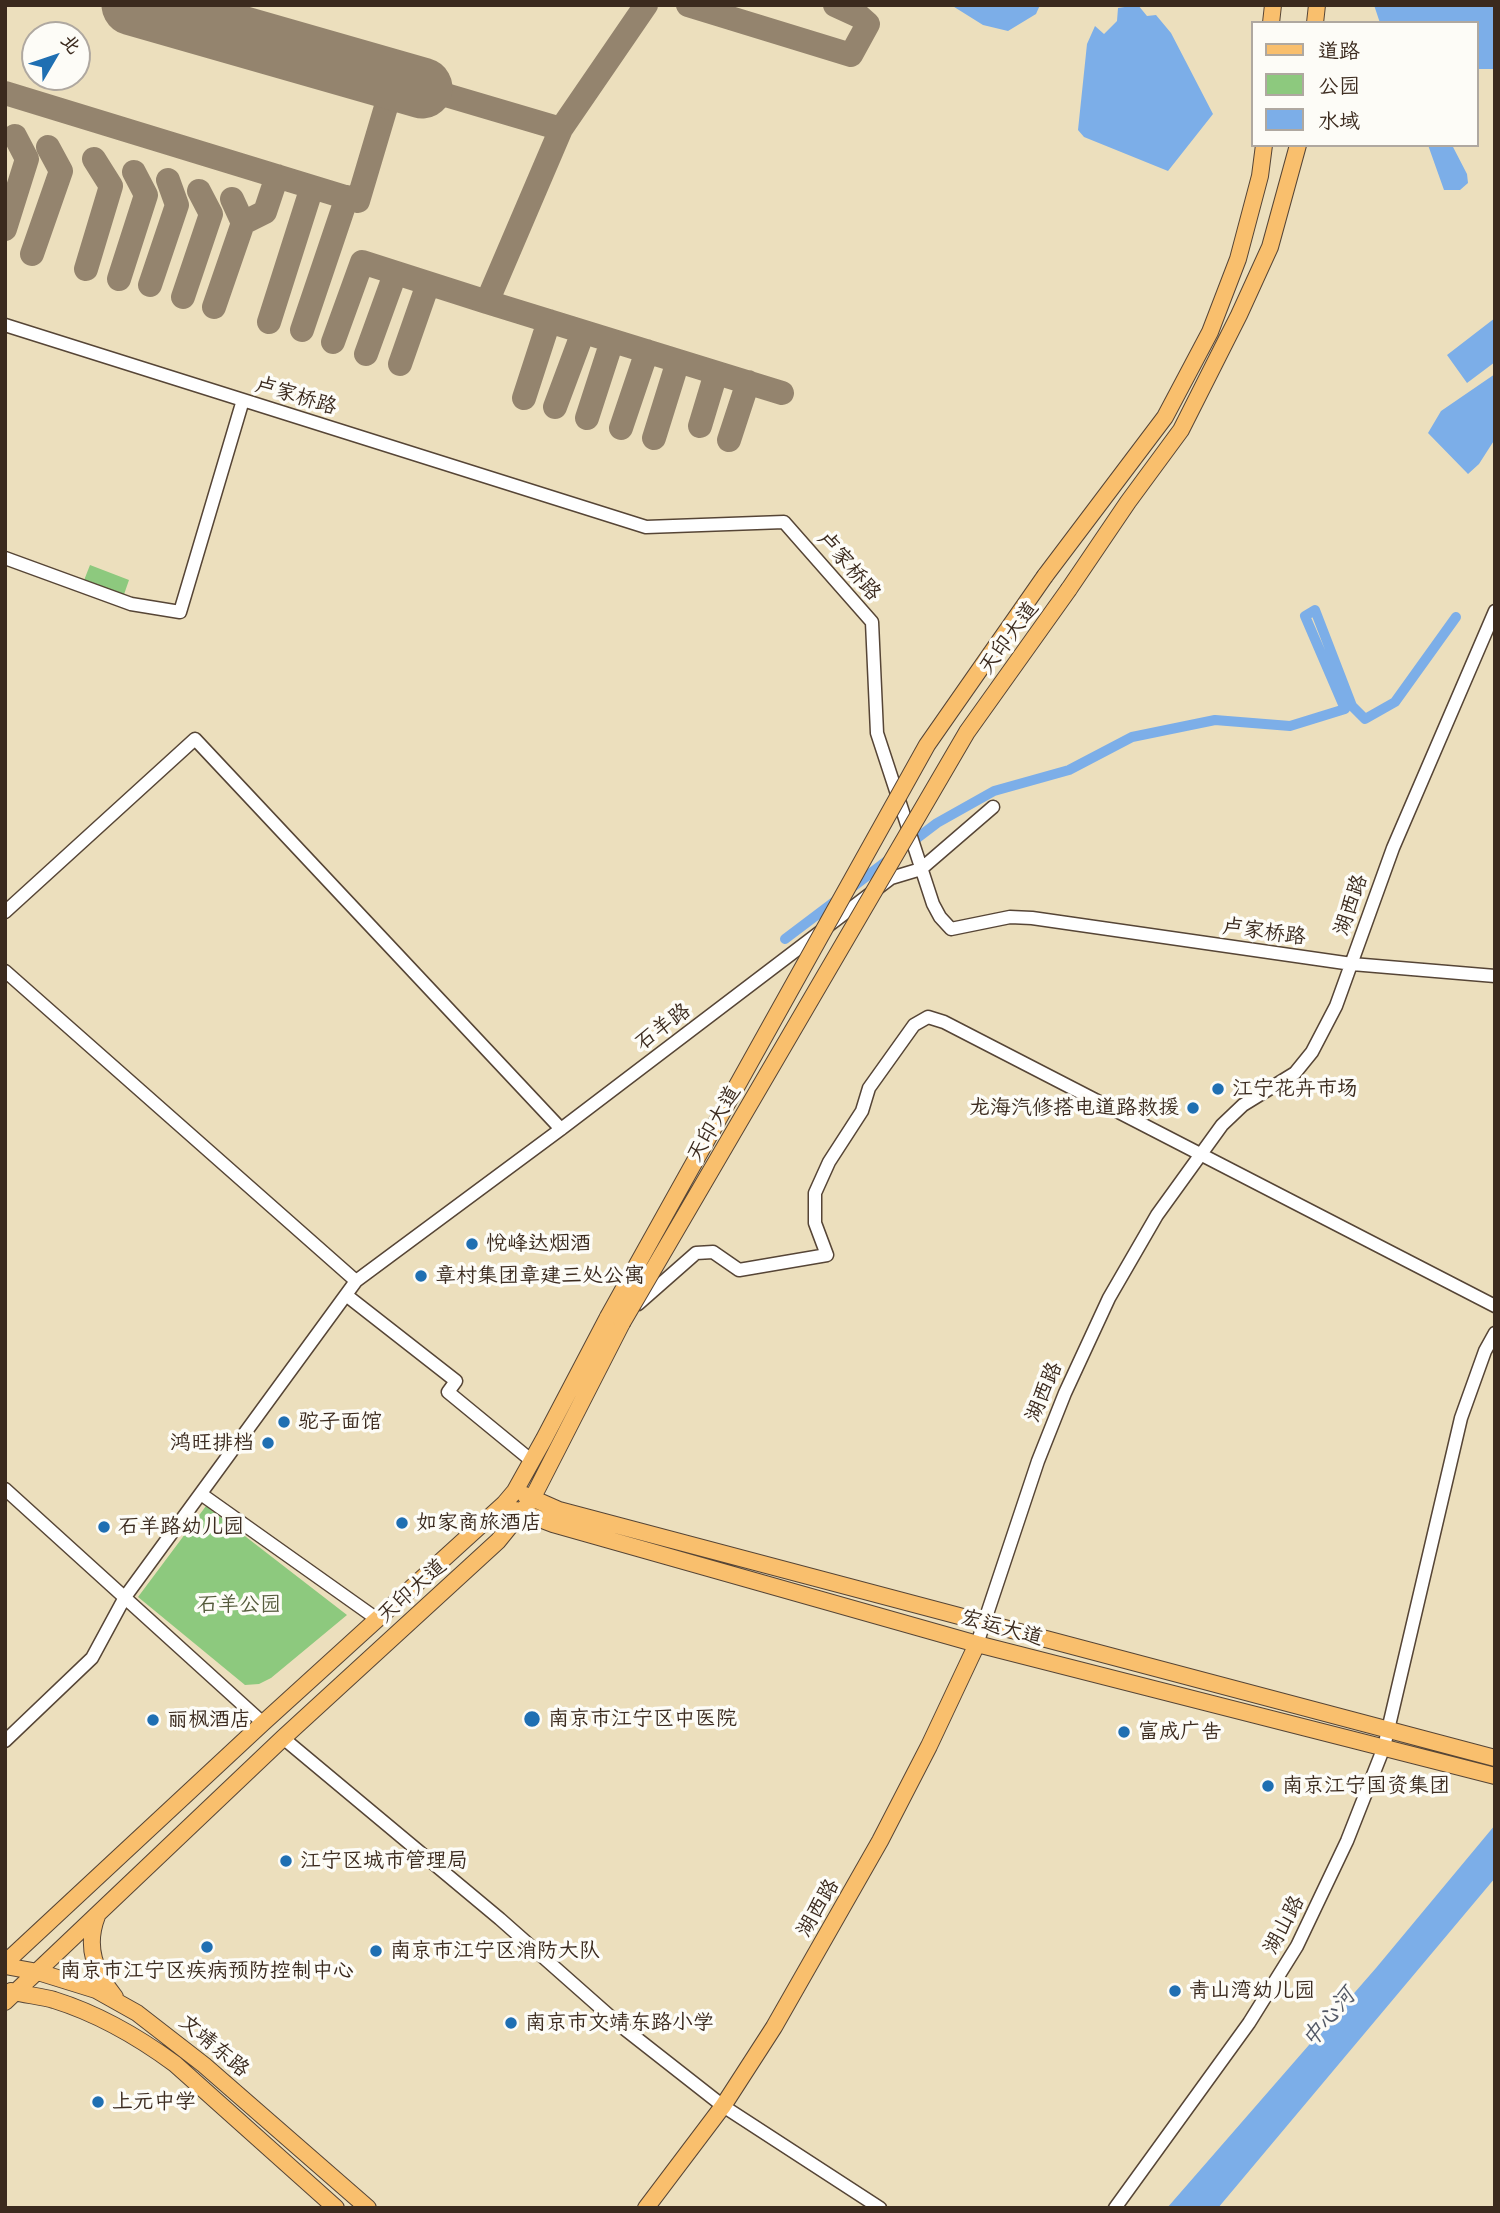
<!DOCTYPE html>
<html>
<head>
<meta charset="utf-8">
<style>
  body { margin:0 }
  #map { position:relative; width:1500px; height:2213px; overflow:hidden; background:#ecdfbd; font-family:"Comic Neue","LXGW WenKai TC",sans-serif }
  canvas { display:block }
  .frame { position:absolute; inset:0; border:7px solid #3b2a1e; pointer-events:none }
  .legend { position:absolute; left:1251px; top:21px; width:228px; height:126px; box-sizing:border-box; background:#fdfcf7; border:2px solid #afa8a0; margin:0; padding:9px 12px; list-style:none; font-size:21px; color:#3b2a1e }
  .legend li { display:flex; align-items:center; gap:14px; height:35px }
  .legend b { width:35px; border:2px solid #afa8a0 }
  .north { position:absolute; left:21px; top:21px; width:70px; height:70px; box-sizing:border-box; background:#fdfcf7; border:2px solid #afa8a0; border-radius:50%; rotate:51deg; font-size:19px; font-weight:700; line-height:28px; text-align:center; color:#3b2a1e }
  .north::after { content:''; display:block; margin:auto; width:24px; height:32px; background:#1f6fb2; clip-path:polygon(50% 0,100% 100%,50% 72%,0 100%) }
</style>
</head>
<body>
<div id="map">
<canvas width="1500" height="2213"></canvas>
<div class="frame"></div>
<ul class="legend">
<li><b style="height:9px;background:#f9bf6d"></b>道路</li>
<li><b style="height:19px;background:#8dc97e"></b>公园</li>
<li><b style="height:19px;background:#7caee8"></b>水域</li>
</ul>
<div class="north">北</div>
</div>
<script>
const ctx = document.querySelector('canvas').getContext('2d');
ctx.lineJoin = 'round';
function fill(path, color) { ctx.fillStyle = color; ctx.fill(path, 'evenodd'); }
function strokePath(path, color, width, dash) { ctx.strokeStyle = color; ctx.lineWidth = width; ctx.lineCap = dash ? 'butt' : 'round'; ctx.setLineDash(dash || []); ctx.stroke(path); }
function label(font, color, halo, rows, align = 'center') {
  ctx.font = font + ' "Comic Neue","LXGW WenKai TC",sans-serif'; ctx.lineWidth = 7; ctx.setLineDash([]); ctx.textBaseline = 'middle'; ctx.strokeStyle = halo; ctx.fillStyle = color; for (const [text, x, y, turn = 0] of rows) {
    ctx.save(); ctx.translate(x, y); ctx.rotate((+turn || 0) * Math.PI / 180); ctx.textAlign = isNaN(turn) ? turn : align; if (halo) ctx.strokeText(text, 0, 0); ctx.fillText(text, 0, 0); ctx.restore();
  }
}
const green = new Path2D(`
  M90 565 129 580 121 603 81 588Z
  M206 1506 347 1615 271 1678 259 1684 245 1685 138 1597Z`);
const water = new Path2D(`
  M951 5H1040L1036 14 1008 31 983 25Z
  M1138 5 1147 16 1156 15 1171 33 1213 114 1168 171 1084 137 1078 130 1087 44 1095 26 1104 34 1117 21 1118 8Z
  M1374 5H1495V69H1477V23H1380Z
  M1428 145H1452L1467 174 1468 183 1460 190H1444Z
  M1495 318V362L1467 383 1447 355Z
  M1495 374V439L1479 464 1468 474 1428 433 1441 411Z
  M1495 1825V1878L1218 2208H1167L1376 1968Z`);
const canal = new Path2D(`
  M908 845 937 823 994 791 1069 770 1132 737 1215 720 1290 726 1345 709 1305 616 1315 610 1352 706 1365 719 1395 702 1456 617
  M850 889 888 860
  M785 939 838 899`);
const taxiway = new Path2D(`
  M688 5 851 55 868 24 859 16 835 5
  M422 88 561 129 646 5
  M5 93 358 201 394 80
  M243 223 265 212 277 176
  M5 229 27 159 15 136
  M32 254 61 171 48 147
  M86 269 111 186 94 159
  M119 279 146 195 134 172
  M150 285 177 205 168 180
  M183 297 211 214 199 191
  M487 302 782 393
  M214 307 243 223 232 199
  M269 322 312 187
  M302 330 347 197
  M333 342 362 262 487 302 561 129
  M366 354 395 274
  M400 364 428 284
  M524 398 549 321
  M555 407 583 332
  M587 418 612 341
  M700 426 716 373
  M621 428 647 351
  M654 438 678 361
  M729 440 748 382`);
const runway = new Path2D(`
  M132 5 422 88`);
const minor = new Path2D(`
  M5 325 646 527 784 522 872 622 877 733 933 904 940 917 951 929 1010 917 1032 918 1352 964 1495 976
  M5 558 131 604 180 612 243 400
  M5 912 195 739 561 1129
  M5 971 356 1281
  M346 1295 456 1381 448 1392 532 1461
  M638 1304 696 1253 713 1252 739 1270 827 1255 815 1223V1193L829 1162 862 1111 869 1088 914 1025 928 1017 944 1022 1495 1306
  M5 1489 263 1723
  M201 1494 377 1619
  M977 1644 1038 1461 1065 1393 1109 1298 1157 1215 1222 1125 1243 1105 1295 1073 1312 1052 1336 1006 1393 848 1495 611
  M283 1738 500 1919 621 2026 723 2106 880 2208
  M5 1741 92 1658 125 1597 356 1281 561 1129 891 878 921 869 993 807
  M1115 2208 1249 2023 1297 1946 1347 1841 1384 1747 1461 1418 1485 1351 1495 1333`);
const major = new Path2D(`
  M1271 23 1273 5
  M1315 23 1317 5
  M1045 576 1165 417 1210 332 1238 259 1260 176 1264 145
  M1069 589 1128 502 1181 430 1239 315 1270 247 1298 145
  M525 1495 559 1510 1495 1758
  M516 1510 553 1524 977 1644 1495 1776
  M97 1916C85 1947 95 1972 115 1997
  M5 1963 263 1723 504 1504 515 1491 544 1439 608 1317 622 1323 532 1499 498 1541 283 1738 5 2002
  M5 1966 38 1972 96 1990 137 2013 204 2065 368 2208
  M11 1991C25 1995 40 1996 54 2000 99 2014 137 2036 175 2064L336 2208
  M646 2208 723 2106 774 2027 880 1841 929 1746 977 1644`);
const majorBridge = new Path2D(`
  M608 1317 927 745 1045 576
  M622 1323 967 732 1069 589`);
const markers = [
  [1218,1089,7,"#1f6fb2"],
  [1193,1108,7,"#1f6fb2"],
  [472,1244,7,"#1f6fb2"],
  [421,1276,7,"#1f6fb2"],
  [284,1422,7,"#1f6fb2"],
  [268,1443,7,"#1f6fb2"],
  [402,1523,7,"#1f6fb2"],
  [104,1527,7,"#1f6fb2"],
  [532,1719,9,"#1f6fb2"],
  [153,1720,7,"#1f6fb2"],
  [1124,1732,7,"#1f6fb2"],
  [1268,1786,7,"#1f6fb2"],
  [286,1861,7,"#1f6fb2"],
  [207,1947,7,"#1f6fb2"],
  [376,1951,7,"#1f6fb2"],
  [1175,1991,7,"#1f6fb2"],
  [511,2023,7,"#1f6fb2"],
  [98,2102,7,"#1f6fb2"]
];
const streetNames = [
  ["卢家桥路",296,396,17],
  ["卢家桥路",849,566,49],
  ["天印大道",1009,638,-54],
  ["湖西路",1351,905,-71],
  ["卢家桥路",1264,932,8],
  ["石羊路",663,1027,-37],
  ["天印大道",714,1124,-60],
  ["湖西路",1044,1392,-67],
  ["天印大道",412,1591,-42],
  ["宏运大道",1002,1628,15],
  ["湖西路",818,1908,-60],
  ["湖山路",1284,1925,-62],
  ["文靖东路",214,2046,40]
];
const poiNames = [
  ["江宁花卉市场",1232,1089],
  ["龙海汽修搭电道路救援",1179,1108,"right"],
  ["悦峰达烟酒",486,1244],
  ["章村集团章建三处公寓",435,1276],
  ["驼子面馆",298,1422],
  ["鸿旺排档",254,1443,"right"],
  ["如家商旅酒店",416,1523],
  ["石羊路幼儿园",118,1527],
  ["南京市江宁区中医院",548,1719],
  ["丽枫酒店",167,1720],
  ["富成广告",1138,1732],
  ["南京江宁国资集团",1282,1786],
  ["江宁区城市管理局",300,1861],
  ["南京市江宁区消防大队",390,1951],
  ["南京市江宁区疾病预防控制中心",207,1971,"center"],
  ["青山湾幼儿园",1189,1991],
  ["南京市文靖东路小学",525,2023],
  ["上元中学",112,2102]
];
const parkNames = [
  ["石羊公园",239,1605]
];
const waterNames = [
  ["中心河",1329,2018,-50]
];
fill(green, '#8dc97e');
fill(water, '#7caee8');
strokePath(canal, '#7caee8', 10);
strokePath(taxiway, '#94846e', 24);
strokePath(runway, '#94846e', 61);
strokePath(minor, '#564536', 15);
strokePath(major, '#564536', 18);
strokePath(minor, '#fff', 12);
strokePath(major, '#f9bf6d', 16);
strokePath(majorBridge, '#564536', 18, []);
strokePath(majorBridge, '#f9bf6d', 16);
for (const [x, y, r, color] of markers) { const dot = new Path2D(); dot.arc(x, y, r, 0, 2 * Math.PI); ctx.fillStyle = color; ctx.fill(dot); strokePath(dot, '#fdfcf7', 2.5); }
label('21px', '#3b2a1e', '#fdfcf7', streetNames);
label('21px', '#3b2a1e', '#fdfcf7', poiNames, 'left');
label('21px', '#545a3b', '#fdfcf7', parkNames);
label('italic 23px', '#525865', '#fdfcf7', waterNames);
</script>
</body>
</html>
